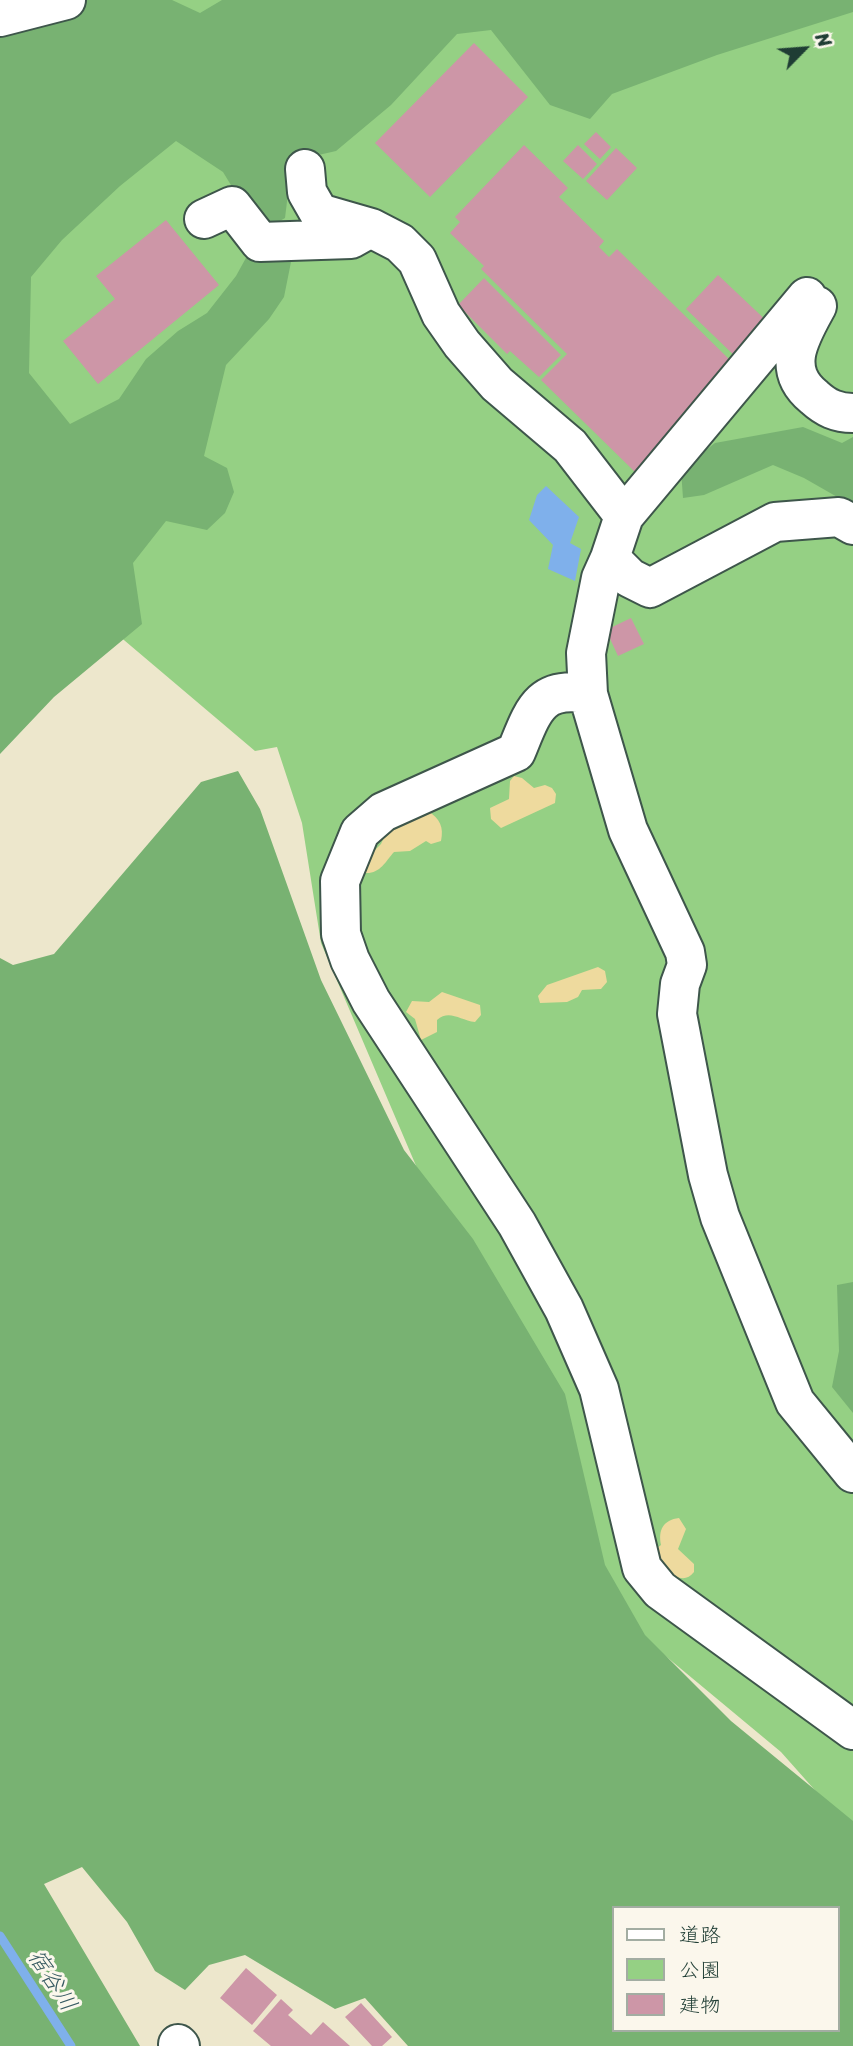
<!DOCTYPE html>
<html>
<head>
<meta charset="utf-8">
<style>
  body { margin:0 }
  #map { position:relative; width:853px; height:2046px; overflow:hidden; background:#ede7cc; font-family:Sriracha,"Klee One",sans-serif }
  canvas { display:block }
  .legend { position:absolute; left:612px; top:1906px; width:228px; height:126px; box-sizing:border-box; background:#fbf7ec; border:2px solid #a3ada2; margin:0; padding:9px 12px; list-style:none; font-size:21px; color:#1f3d34 }
  .legend li { display:flex; align-items:center; gap:14px; height:35px }
  .legend b { width:35px; border:2px solid #a3ada2 }
  .north { position:absolute; left:769px; top:14px; width:70px; height:70px; -webkit-text-stroke:5px #fbf7ec; paint-order:stroke; rotate:65deg; font-size:19px; font-weight:700; line-height:28px; text-align:center; color:#1f3d34 }
  .north::after { content:''; display:block; margin:auto; width:24px; height:32px; background:#1f3d34; clip-path:polygon(50% 0,100% 100%,50% 72%,0 100%) }
</style>
</head>
<body>
<div id="map">
<canvas width="853" height="2046"></canvas>
<ul class="legend">
<li><b style="height:9px;background:#fff"></b>道路</li>
<li><b style="height:19px;background:#95d084"></b>公園</li>
<li><b style="height:19px;background:#cd96a7"></b>建物</li>
</ul>
<div class="north">N</div>
</div>
<script>
const ctx = document.querySelector('canvas').getContext('2d');
ctx.lineJoin = 'round';
function fill(path, color) { ctx.fillStyle = color; ctx.fill(path, 'evenodd'); }
function strokePath(path, color, width, dash) { ctx.strokeStyle = color; ctx.lineWidth = width; ctx.lineCap = dash ? 'butt' : 'round'; ctx.setLineDash(dash || []); ctx.stroke(path); }
function label(font, color, halo, rows, align = 'center') {
  ctx.font = font + ' Sriracha,"Klee One",sans-serif'; ctx.lineWidth = 6; ctx.setLineDash([]); ctx.textBaseline = 'middle'; ctx.strokeStyle = halo; ctx.fillStyle = color; for (const [text, x, y, turn = 0] of rows) {
    ctx.save(); ctx.translate(x, y); ctx.rotate((+turn || 0) * Math.PI / 180); ctx.textAlign = isNaN(turn) ? turn : align; if (halo) ctx.strokeText(text, 0, 0); ctx.fillText(text, 0, 0); ctx.restore();
  }
}
const green = new Path2D(`
  M0 0H853V1833L781 1752 603 1604 321 943 302 823 277 747 255 751 118 635 0 562Z`);
const forest = new Path2D(`
  M0 0H172L200 13 222 0H853V12L717 55 612 94 590 119 550 105 491 30 457 34 391 105 336 151 292 161 285 218 273 225 248 213 223 172 176 141 120 186 62 240 31 277 29 373 70 424 119 399 146 359 178 331 207 313 236 276 252 247 293 252 284 297 269 319 226 365 204 456 227 468 234 492 225 513 207 530 166 521 133 563 142 624 54 697 0 754Z
  M803 427 842 443 853 437V506L804 478 773 465 704 495 683 498 681 470 715 443Z
  M238 771 260 809 321 980 404 1150 473 1239 565 1394 605 1565 645 1635 731 1721 853 1821V2046H408L365 1998 335 2009 245 1955 209 1965 185 1990 155 1971 127 1922 82 1867 44 1884 140 2046H0V958L13 965 54 954 201 782ZM613 1908H837V2030H613Z
  M853 1282V1413L832 1387 839 1351 837 1285Z`);
const sand = new Path2D(`
  M514 776 522 778 534 788 545 785 552 788 556 794 555 803 501 828 491 819 490 808 509 799 510 781Z
  M428 811C440 819 444 827 441 841L431 844 426 841 410 851 394 852C385 862 380 874 365 873L359 866 381 844 389 826Z
  M598 967 605 971 607 982 601 989 582 990 578 997 567 1002 540 1003 538 996 547 985Z
  M442 992 480 1005 481 1015 475 1022C460 1020 449 1009 437 1020V1032L421 1040 415 1019 406 1012 412 1001 429 1002Z
  M679 1518 686 1529 678 1549 694 1564V1572C682 1588 665 1569 654 1560L652 1552 661 1545C658 1530 663 1520 679 1518Z`);
const water = new Path2D(`
  M546 486 579 517 570 543 581 549 575 581 548 569 553 545 529 520 537 495Z`);
const stream = new Path2D(`
  M0 1936 71 2046`);
const building = new Path2D(`
  M474 43 528 97 430 197 375 143Z
  M596 132 611 147 600 159 584 144Z
  M524 145 568 188 559 197 604 241 599 247 609 257 617 249 734 364 636 473 541 380 567 354 481 269 484 266 450 233 460 222 455 217Z
  M578 145 597 164 583 179 563 161Z
  M616 148 637 168 607 200 586 181Z
  M166 220 219 285 98 384 63 341 115 299 96 276Z
  M718 275 772 326 739 360 686 309Z
  M484 278 561 355 539 377 510 351 507 354 458 305Z
  M631 618 644 644 618 656 606 630Z
  M246 1968 277 1995 252 2025 220 1998Z
  M281 1999 293 2010 288 2015 311 2035 323 2022 350 2046H271L253 2031Z
  M361 2003 392 2037 382 2046H372L345 2017Z`);
const minor = new Path2D(`
  M0 17 66 0
  M305 169 307 192 319 213 371 228 400 243 417 260 441 314 462 344 497 384 570 446 624 516 610 558
  M204 219 232 206 260 242 351 239 367 230
  M817 306C800 337 780 369 814 397 826 408 837 413 853 413
  M624 516 807 297
  M853 525 839 517 775 522 650 588 630 578 610 558 601 578 586 653 588 694 628 830 685 952 687 965 680 984 677 1014 708 1175 720 1217 795 1402 853 1473
  M588 694C539 685 533 711 516 752L383 812 360 832 340 881 341 934 350 960 371 1001 517 1224 564 1309 599 1389 642 1568 660 1590 853 1730
  M178 2044 180 2046`);
const waterNames = [
  ["宿谷川",51,1981,57]
];
fill(green, '#95d084');
fill(forest, '#78b272');
fill(sand, '#eeda9e');
fill(water, '#7fb0eb');
strokePath(stream, '#7fb0eb', 9);
fill(building, '#cd96a7');
strokePath(minor, '#3e564b', 42);
strokePath(minor, '#fff', 38);
label('italic 23px', '#375a62', '#fbf7ec', waterNames);
</script>
</body>
</html>
